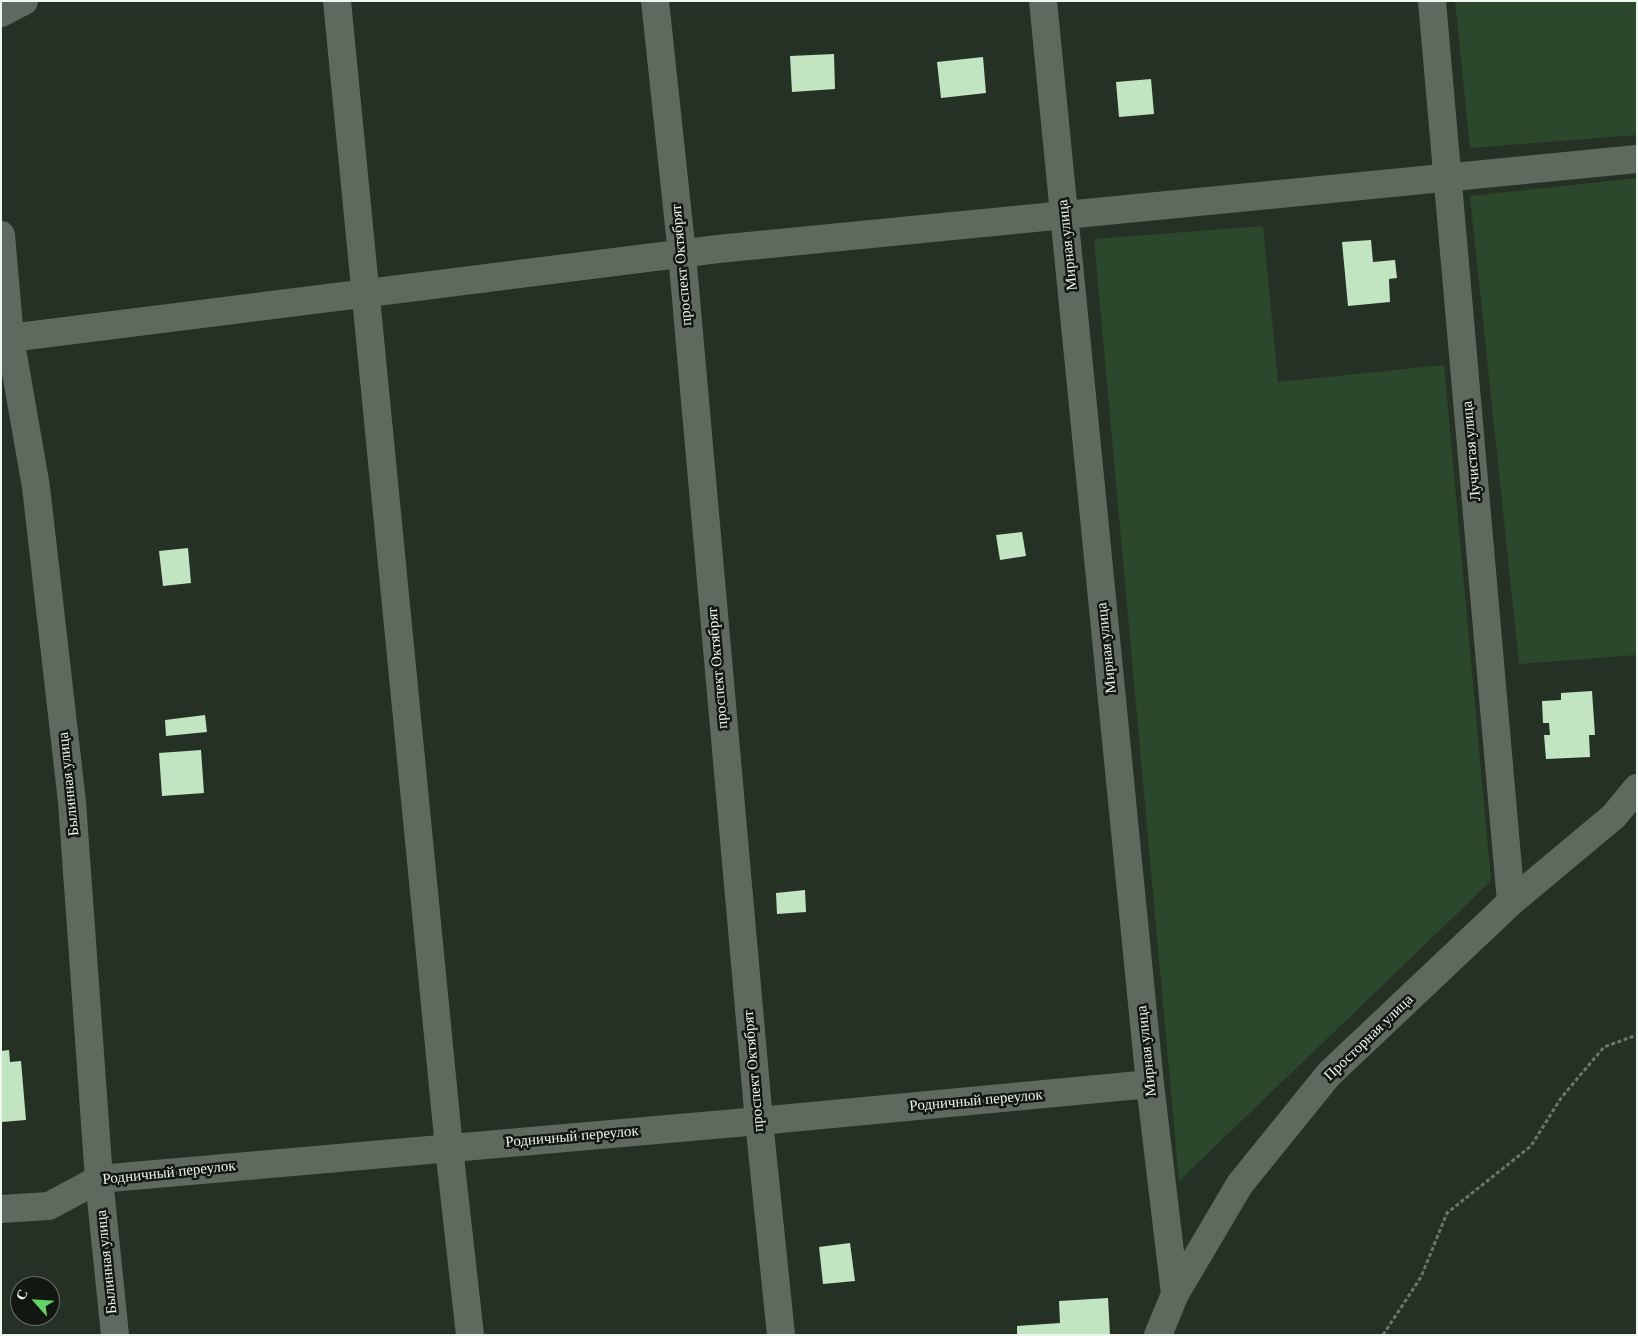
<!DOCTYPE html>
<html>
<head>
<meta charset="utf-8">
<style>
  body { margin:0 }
  #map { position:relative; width:1638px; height:1336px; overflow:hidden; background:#253125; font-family:"Times New Roman",serif }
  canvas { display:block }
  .frame { position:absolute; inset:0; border:2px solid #eef6ee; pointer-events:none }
  .north { position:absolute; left:10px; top:1276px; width:50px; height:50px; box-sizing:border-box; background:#121712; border:1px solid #6a706a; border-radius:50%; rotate:296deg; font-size:14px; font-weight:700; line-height:20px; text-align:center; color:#eef6ee }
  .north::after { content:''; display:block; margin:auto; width:18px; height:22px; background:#64d468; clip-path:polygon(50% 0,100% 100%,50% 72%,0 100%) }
</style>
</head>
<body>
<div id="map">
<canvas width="1638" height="1336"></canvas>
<div class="frame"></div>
<div class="north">С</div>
</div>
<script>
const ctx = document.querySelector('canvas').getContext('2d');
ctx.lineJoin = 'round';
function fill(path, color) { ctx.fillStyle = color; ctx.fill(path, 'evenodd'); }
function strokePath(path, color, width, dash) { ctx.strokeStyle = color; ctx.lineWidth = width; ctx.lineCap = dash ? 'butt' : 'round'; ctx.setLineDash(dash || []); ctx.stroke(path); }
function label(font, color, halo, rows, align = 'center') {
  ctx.font = font + ' "Times New Roman",serif'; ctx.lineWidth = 5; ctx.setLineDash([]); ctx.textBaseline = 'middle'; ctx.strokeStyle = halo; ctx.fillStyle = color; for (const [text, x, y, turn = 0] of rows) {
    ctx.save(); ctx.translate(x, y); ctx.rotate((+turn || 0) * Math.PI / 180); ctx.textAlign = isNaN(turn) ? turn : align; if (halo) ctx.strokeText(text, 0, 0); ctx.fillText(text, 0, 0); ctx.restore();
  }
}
const green = new Path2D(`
  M1455 1H1637V135L1470 148Z
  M1637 178V655L1519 664 1470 196Z
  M1263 226 1278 382 1444 365 1491 881 1179 1181 1094 239Z`);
const building = new Path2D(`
  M834 54 835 89 792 92 790 56Z
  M983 57 986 93 941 98 937 62Z
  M1151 79 1154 114 1119 117 1116 82Z
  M1371 240 1373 262 1395 260 1397 278 1389 279 1390 302 1348 306 1342 242Z
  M1022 532 1026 556 1000 560 996 535Z
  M188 548 191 583 163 586 159 551Z
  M1592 691 1595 735H1589L1590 757 1546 759 1544 735H1550L1549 723H1543L1542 701 1561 700V693Z
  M205 715 207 732 166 736 165 720Z
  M201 750 204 793 162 796 159 753Z
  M805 890 806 912 777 914 776 893Z
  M9 1050 10 1062 21 1061 26 1120 1 1122V1051Z
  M850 1243 855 1281 823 1284 819 1247Z
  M1108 1298 1110 1335H1017V1326L1060 1323 1059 1301Z`);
const path = new Path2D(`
  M1383 1335 1421 1277 1447 1213 1531 1146 1561 1098 1604 1047 1637 1035`);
const minor = new Path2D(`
  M337 1 449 1148 470 1335
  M655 1 682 254 759 1121 781 1335
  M1043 1 1150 1084 1175 1294
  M1432 1 1511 902
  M1 13 24 1
  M1 235 10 338 36 487 72 802 99 1179 115 1335
  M10 338 718 249 1637 159
  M1 1209 49 1206 99 1179 759 1121 1150 1084
  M1158 1335 1175 1294 1240 1184 1329 1074 1511 902 1614 816 1637 788`);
const streetNames = [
  ["Мирная улица",1068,245,-96],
  ["проспект Октябрят",682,265,-95],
  ["Лучистая улица",1472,451,-95],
  ["Мирная улица",1107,648,-96],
  ["проспект Октябрят",718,668,-95],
  ["Былинная улица",69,784,-96],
  ["Просторная улица",1369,1038,-44],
  ["Мирная улица",1147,1051,-96],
  ["проспект Октябрят",754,1071,-95],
  ["Родничный переулок",976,1101,-5],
  ["Родничный переулок",572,1137,-5],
  ["Родничный переулок",169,1173,-6],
  ["Былинная улица",107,1262,-96]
];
fill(green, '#2c482c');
fill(building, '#c1e5c0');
strokePath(path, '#6c776c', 3, [4, 2.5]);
strokePath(minor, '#5e6a5d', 28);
label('15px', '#eef6ee', '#121712', streetNames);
</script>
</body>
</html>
